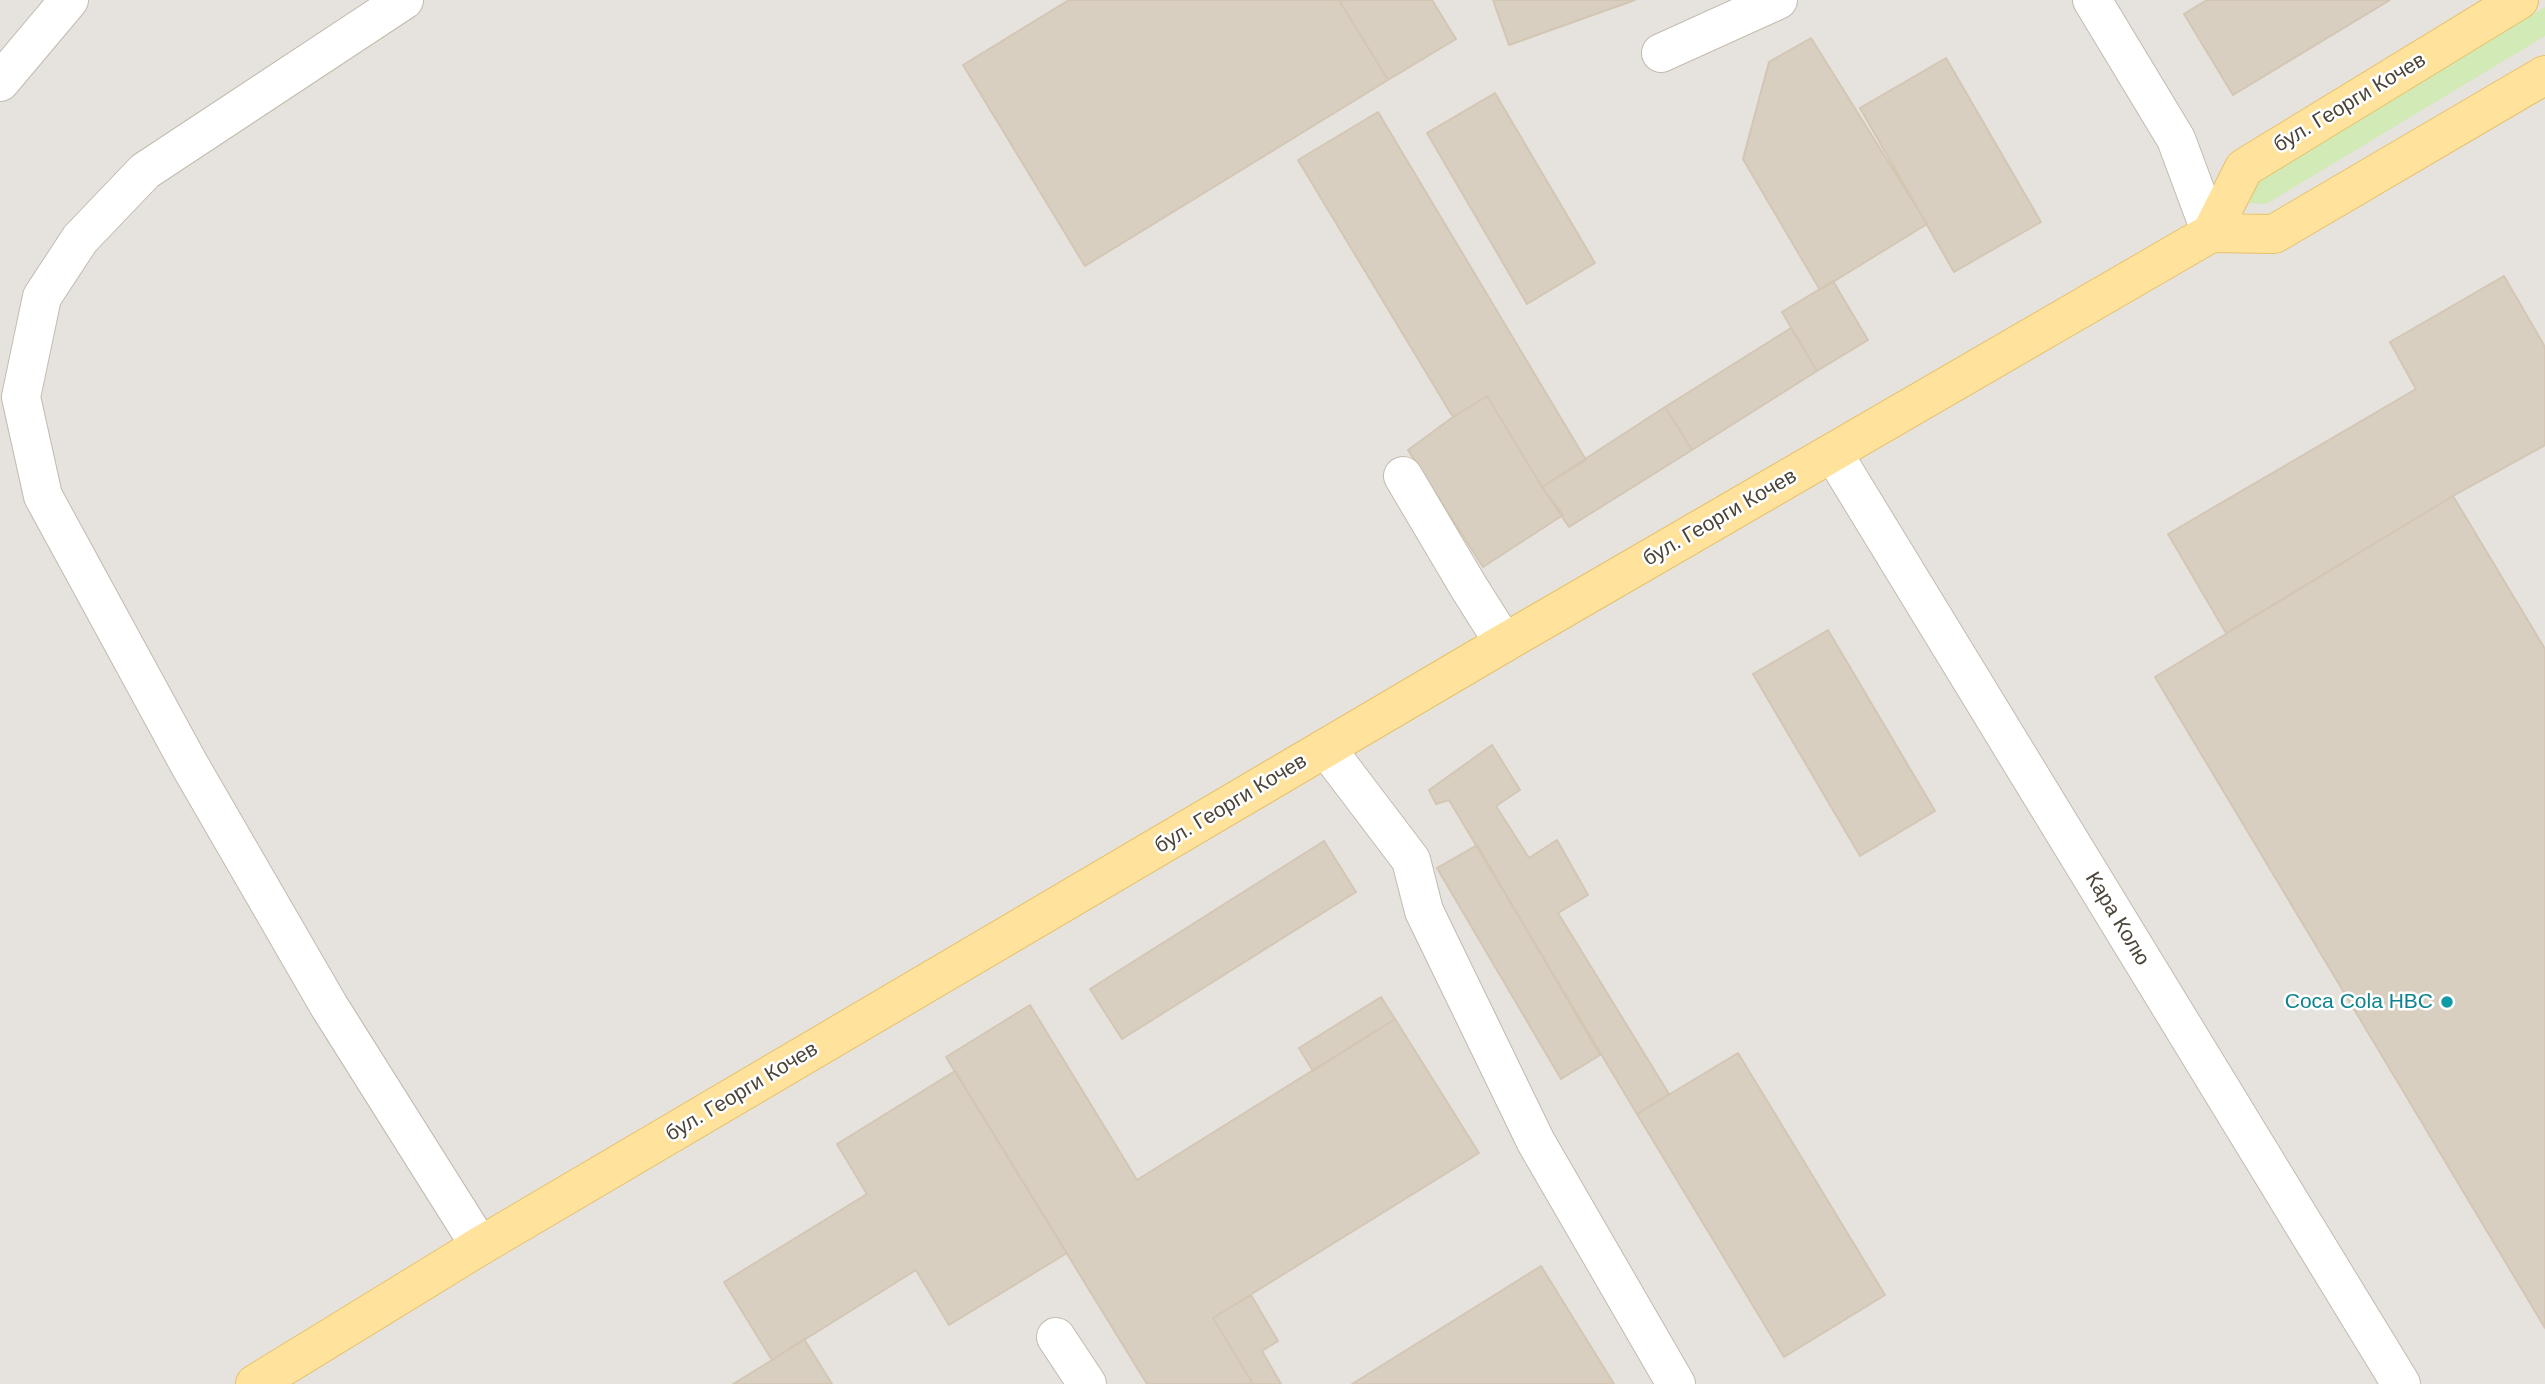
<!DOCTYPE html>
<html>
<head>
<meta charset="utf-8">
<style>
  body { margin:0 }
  canvas { display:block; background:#f6f3ec }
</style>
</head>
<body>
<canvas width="2545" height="1384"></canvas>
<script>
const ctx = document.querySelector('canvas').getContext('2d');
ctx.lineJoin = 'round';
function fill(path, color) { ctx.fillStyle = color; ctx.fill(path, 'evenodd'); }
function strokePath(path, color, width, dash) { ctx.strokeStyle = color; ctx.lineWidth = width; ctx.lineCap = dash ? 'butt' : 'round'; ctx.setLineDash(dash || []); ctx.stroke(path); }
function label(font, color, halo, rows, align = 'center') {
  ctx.font = font + ' Arial,sans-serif'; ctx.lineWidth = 5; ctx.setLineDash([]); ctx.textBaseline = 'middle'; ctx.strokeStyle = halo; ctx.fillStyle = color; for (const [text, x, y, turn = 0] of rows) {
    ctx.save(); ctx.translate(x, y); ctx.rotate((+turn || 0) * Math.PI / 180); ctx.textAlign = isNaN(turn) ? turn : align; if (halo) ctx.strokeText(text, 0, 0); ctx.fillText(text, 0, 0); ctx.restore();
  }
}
const industrial = new Path2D(`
  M0 0H2545V1384H0Z`);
const green = new Path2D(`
  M2545 7V36L2266 204 2248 203 2259 181Z`);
const building = new Path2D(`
  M1069 0H1339L1388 80 1085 266 963 65Z
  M1339 0H1432L1456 39 1388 80Z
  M1493 0H1635L1509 45Z
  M2207 0H2390L2233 95 2184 14Z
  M1811 38 1927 224 1820 290 1743 159 1769 62Z
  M1946 58 2041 222 1954 272 1860 108Z
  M1495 93 1595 263 1527 304 1427 133Z
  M1378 112 1586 460 1542 487 1487 396 1453 417 1298 160Z
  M2504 276 2545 347V445L2453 496 2226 633 2168 534 2416 389 2390 342Z
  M1833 281 1868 340 1817 371 1782 312Z
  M1791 328 1817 371 1692 450 1665 407Z
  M1487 396 1542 487 1563 515 1483 567 1408 450 1453 417Z
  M1665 407 1692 450 1569 527 1542 487Z
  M2453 496 2545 649V1328L2155 677Z
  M1828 630 1935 811 1860 856 1753 674Z
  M1492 745 1520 790 1496 806 1529 858 1557 840 1588 895 1558 913 1669 1094 1637 1114 1449 800 1436 804 1429 790Z
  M1324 841 1356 892 1122 1039 1090 989Z
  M1477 845 1600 1055 1561 1079 1437 868Z
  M1381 997 1395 1019 1313 1071 1299 1048Z
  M1030 1005 1137 1180 1395 1019 1479 1153 1213 1318 1253 1384H1147L946 1057Z
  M1738 1053 1885 1295 1784 1357 1637 1114Z
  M955 1071 1067 1253 949 1325 916 1270 772 1360 724 1282 867 1194 837 1144Z
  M1541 1266 1614 1384H1352Z
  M1251 1295 1278 1341 1262 1351 1281 1384H1253L1213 1318Z
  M804 1339 832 1384H733L772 1360Z`);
const minor = new Path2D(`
  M404 0 145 171 80 239 42 297 21 397 43 496 189 764 329 1006 480 1246
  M2092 0 2176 139 2211 233
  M1661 53 1778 0
  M0 82 69 0
  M1833 453 2401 1384
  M1403 476 1468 586 1504 643
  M1326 748 1411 860 1424 911 1536 1142 1676 1384
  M1056 1337 1087 1384`);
const major = new Path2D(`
  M2211 233 2244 168 2519 0
  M255 1384 480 1246 1504 643 2211 233 2274 234 2545 75`);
const markers = [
  [2447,1002,7,"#0f9aa8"]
];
const streetNames = [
  ["бул. Георги Кочев",2350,103,-31],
  ["бул. Георги Кочев",1720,518,-30],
  ["бул. Георги Кочев",1231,804,-31],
  ["Кара Колю",2117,919,59],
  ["бул. Георги Кочев",742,1092,-31]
];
const cultureNames = [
  ["Coca Cola HBC",2433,1002]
];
fill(industrial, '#e6e2dd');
fill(green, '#d2eab5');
fill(building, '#d8cfc1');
strokePath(building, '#d3c7b4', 2);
strokePath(minor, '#c2bbae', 40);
strokePath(major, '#e6c16a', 40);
strokePath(minor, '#fff', 38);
strokePath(major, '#ffe39c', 38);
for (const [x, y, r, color] of markers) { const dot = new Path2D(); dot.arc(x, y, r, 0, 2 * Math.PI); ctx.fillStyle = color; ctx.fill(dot); strokePath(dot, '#fff', 2.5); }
label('21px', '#4b4439', '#fff', streetNames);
label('21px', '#0d838f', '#fff', cultureNames, 'right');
</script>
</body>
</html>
